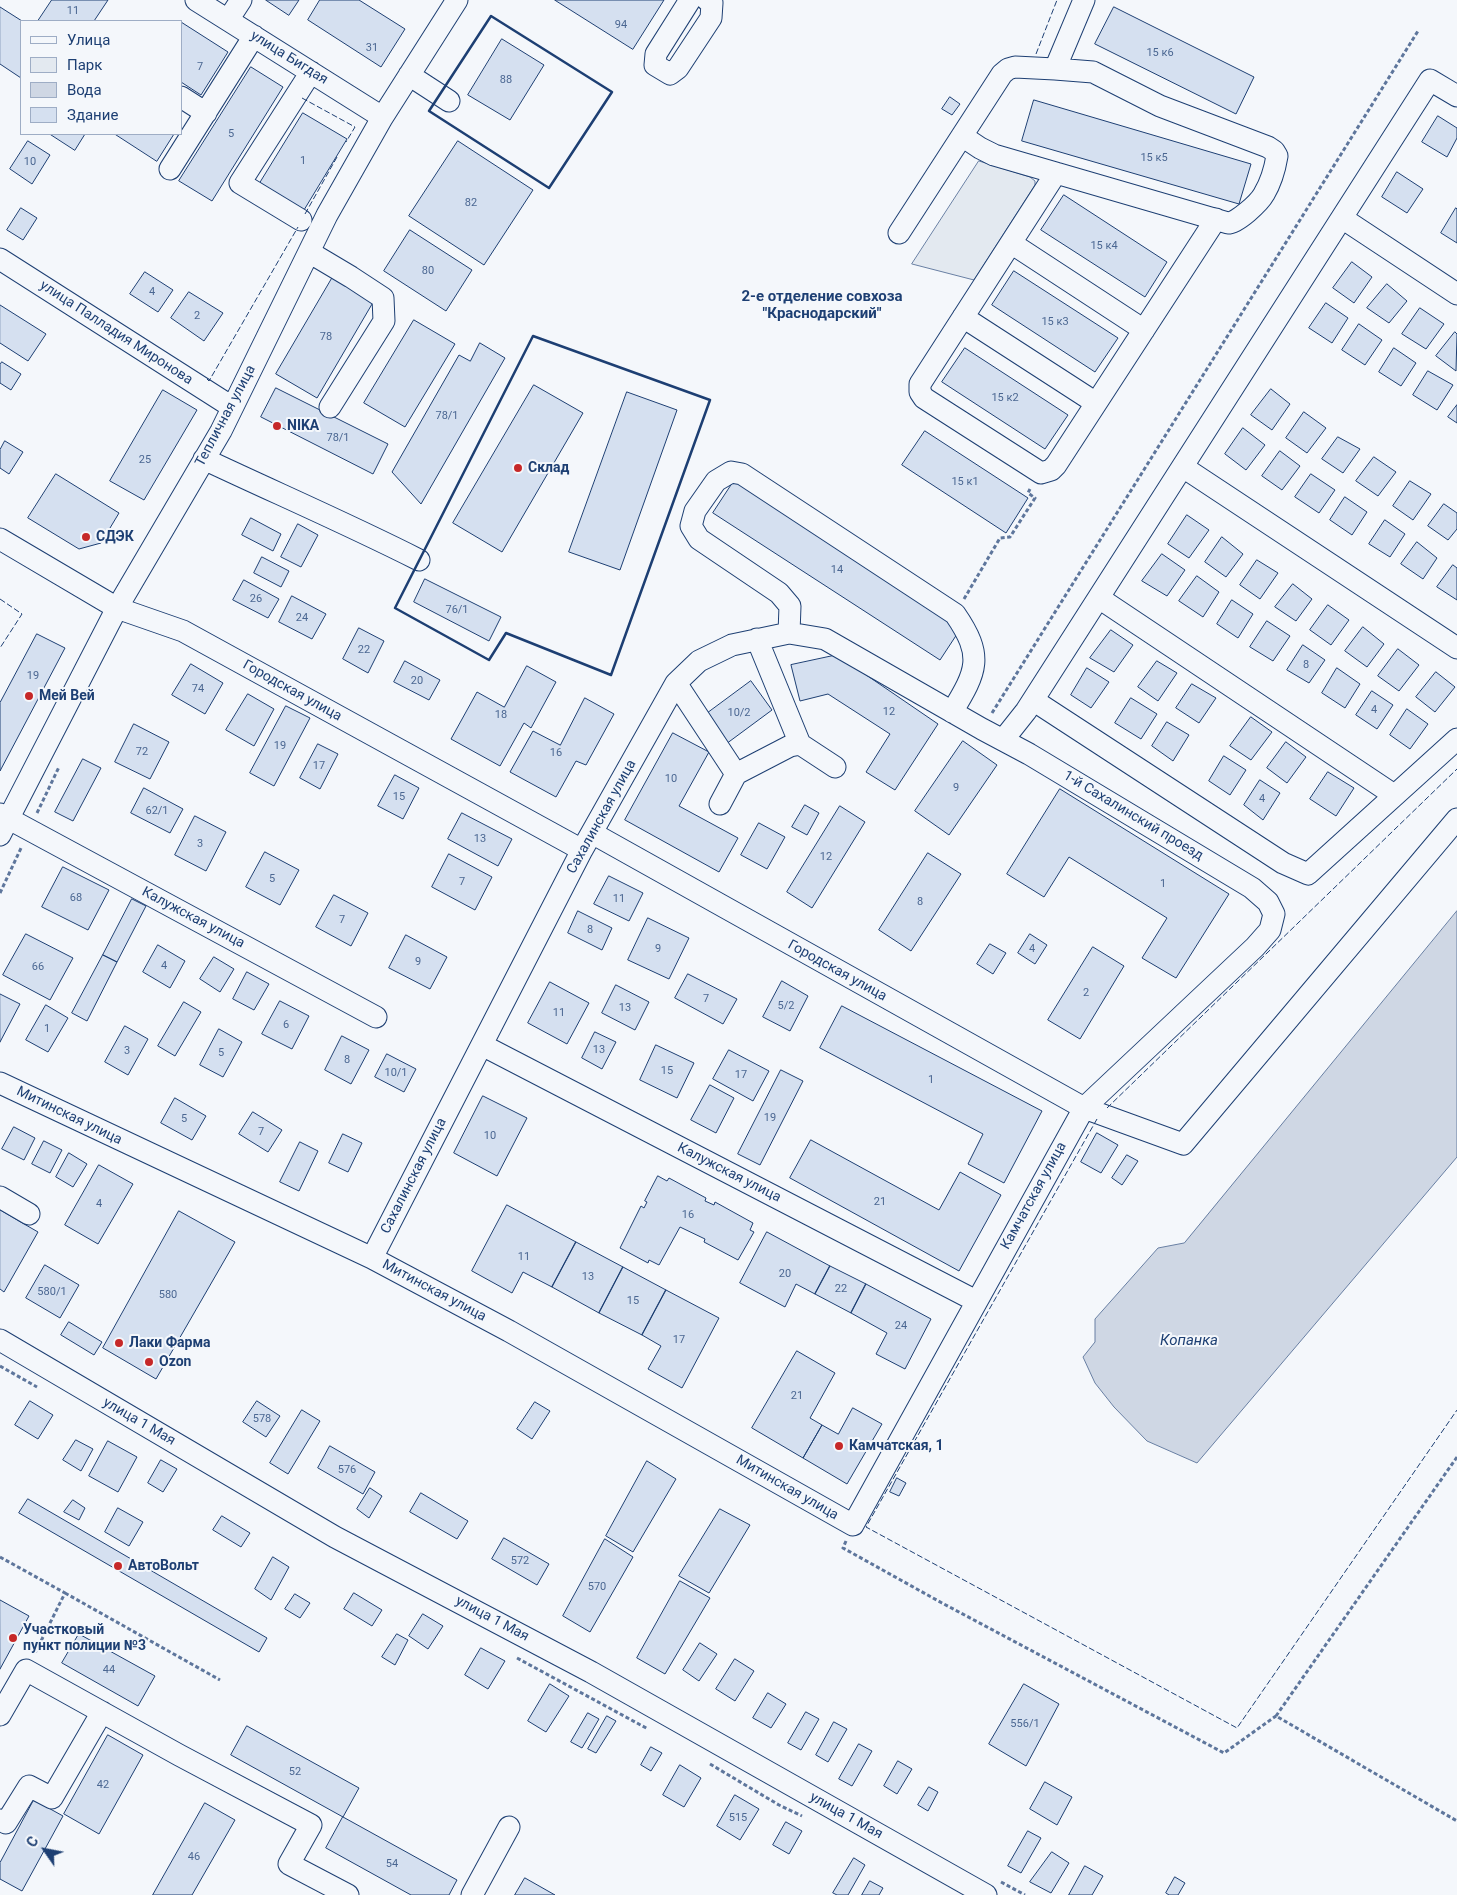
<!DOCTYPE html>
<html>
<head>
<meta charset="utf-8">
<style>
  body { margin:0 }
  #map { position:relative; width:1457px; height:1895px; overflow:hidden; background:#f4f7fb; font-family:Roboto,sans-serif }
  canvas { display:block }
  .legend { position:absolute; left:20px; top:20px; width:162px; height:115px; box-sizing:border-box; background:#f4f7fb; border:1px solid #9eadc5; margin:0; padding:6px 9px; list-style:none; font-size:15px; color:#1d3f73 }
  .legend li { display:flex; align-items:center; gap:10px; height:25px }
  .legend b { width:25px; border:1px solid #9eadc5 }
  .north { position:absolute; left:20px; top:1825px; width:50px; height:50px; -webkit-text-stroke:4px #f4f7fb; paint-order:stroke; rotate:303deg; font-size:14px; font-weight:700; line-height:20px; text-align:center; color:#1d3f73 }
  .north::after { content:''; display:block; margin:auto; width:18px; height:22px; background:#1d3f73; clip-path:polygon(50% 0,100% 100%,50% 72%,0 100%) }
</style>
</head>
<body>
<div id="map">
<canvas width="1457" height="1895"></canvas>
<ul class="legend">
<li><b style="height:6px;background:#f4f7fb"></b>Улица</li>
<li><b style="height:14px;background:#e3e9f0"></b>Парк</li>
<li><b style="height:14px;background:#cfd7e4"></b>Вода</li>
<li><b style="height:14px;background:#d5e0f0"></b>Здание</li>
</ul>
<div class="north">С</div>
</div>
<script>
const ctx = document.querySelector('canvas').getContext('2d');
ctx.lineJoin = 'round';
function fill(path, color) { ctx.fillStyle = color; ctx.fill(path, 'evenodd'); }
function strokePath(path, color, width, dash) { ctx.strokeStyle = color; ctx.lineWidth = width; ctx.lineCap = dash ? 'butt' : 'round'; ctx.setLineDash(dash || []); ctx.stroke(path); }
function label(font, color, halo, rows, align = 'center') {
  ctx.font = font + ' Roboto,sans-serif'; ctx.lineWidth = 4; ctx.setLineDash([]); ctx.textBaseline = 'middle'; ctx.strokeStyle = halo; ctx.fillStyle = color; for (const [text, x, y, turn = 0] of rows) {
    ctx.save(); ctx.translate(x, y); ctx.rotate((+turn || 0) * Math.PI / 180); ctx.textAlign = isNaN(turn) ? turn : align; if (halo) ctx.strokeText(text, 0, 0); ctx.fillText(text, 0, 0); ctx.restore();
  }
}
const green = new Path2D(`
  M979 161 1030 177 1035 181V185L974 280 912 264Z`);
const water = new Path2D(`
  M1457 911V1157L1197 1463 1147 1441 1114 1407 1095 1383 1083 1357 1095 1342V1319L1158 1248 1184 1243Z`);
const building = new Path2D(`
  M52 0H108L94 21H38Z
  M266 0H299L289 15Z
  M320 0H359L405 29 381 67 308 20Z
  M555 0H664L633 49Z
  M0 7 22 21 21 78 0 64Z
  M1114 7 1254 77 1236 114 1095 44Z
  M181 22 228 52 201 95 181 82Z
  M502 39 544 65 510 120 468 95Z
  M251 67 283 87 212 201 179 181Z
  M950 97 960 104 952 115 942 109Z
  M1034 100 1251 164 1239 204 1022 141Z
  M303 113 347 139 304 210 260 183Z
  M1438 116 1457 128V138L1447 157 1422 142Z
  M50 134H85L75 150Z
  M115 134H174L157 161Z
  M28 141 50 155 32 184 10 169Z
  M458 141 533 190 484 265 409 216Z
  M1397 172 1423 189 1407 213 1382 197Z
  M1064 195 1167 262 1145 297 1041 230Z
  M21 208 37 218 23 240 7 230Z
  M1456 208 1457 209V243L1441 233Z
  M410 230 472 270 446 311 384 271Z
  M1352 262 1372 277 1354 303 1333 288Z
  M1014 271 1118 338 1095 372 992 305Z
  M145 272 173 290 158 312 130 294Z
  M334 275 375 299 317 398 276 374Z
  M1387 284 1407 301 1389 323 1367 308Z
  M189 292 223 313 204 341 171 318Z
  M1326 303 1348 318 1332 343 1309 328Z
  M0 305 46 334 28 361 0 343Z
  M1420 308 1444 324 1426 349 1402 334Z
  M414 320 455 344 405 427 364 403Z
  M1359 324 1382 340 1365 365 1342 350Z
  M1455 332 1457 334 1456 371 1436 356Z
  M480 343 505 358 421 504 392 472 459 355 470 361Z
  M965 348 1068 415 1045 449 942 382Z
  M1394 348 1416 363 1401 386 1379 372Z
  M2 362 21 374 11 390 0 383V365Z
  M1428 371 1453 385 1437 410 1413 395Z
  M534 385 583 413 502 552 453 523Z
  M276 388 388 444 373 474 261 417Z
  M1271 389 1290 404 1272 430 1251 415Z
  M163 390 197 410 144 500 110 481Z
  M627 392 677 410 620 570 569 552Z
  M1457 405V423L1448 417Z
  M1304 412 1326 428 1307 453 1286 438Z
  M1243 428 1265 445 1246 470 1225 454Z
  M925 431 1028 498 1006 533 902 465Z
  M1338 437 1360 449 1343 473 1322 459Z
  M5 441 23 452 9 474 0 468V450Z
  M1280 451 1300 466 1282 490 1262 476Z
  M1374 457 1396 472 1378 496 1356 481Z
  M56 474 119 513 101 543 79 549 28 518Z
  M1311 474 1335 490 1319 513 1295 497Z
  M734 481 961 628 940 660 713 513Z
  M1410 481 1431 494 1413 520 1393 506Z
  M1345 497 1367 512 1352 535 1330 520Z
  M1444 504 1457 513V529L1448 540 1428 526Z
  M1187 515 1209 530 1189 558 1168 544Z
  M251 518 281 534 273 551 242 535Z
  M1385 520 1405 534 1390 557 1369 544Z
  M298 524 318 535 301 567 281 557Z
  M1222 537 1243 554 1226 577 1205 562Z
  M1417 542 1437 558 1423 579 1401 564Z
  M1162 554 1185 570 1167 596 1142 581Z
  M262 557 289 571 281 587 254 573Z
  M1257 560 1278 573 1260 599 1240 585Z
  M1453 565 1457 568V600L1437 587Z
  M1197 576 1219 592 1203 617 1179 601Z
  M425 579 501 617 489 641 414 602Z
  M244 580 279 599 268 618 233 600Z
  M1293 584 1312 599 1296 621 1275 607Z
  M292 596 326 614 312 639 279 622Z
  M1232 600 1253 614 1238 638 1217 624Z
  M1328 605 1349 620 1331 645 1310 630Z
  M1267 621 1290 636 1273 661 1250 647Z
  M1363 627 1384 644 1367 667 1345 651Z
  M359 628 384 641 368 673 343 659Z
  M1111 630 1133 645 1114 672 1090 658Z
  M37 634 65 648 0 771V703Z
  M1303 645 1325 660 1309 683 1287 670Z
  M1398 649 1419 665 1399 691 1378 676Z
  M837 655 938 724 895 790 866 772 890 734 828 694 800 701 791 665Z
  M405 661 440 680 429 700 394 682Z
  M1157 661 1177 673 1158 701 1138 687Z
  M191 664 223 683 205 714 172 695Z
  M527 666 556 682 531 728 524 723 500 766 451 739 477 692 504 707Z
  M1087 668 1109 682 1091 708 1071 695Z
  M1337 668 1360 684 1345 708 1322 693Z
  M1436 672 1455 687 1435 712 1416 697Z
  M751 681 772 710 726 744 705 715Z
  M1192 684 1216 698 1199 723 1176 708Z
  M1372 691 1393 705 1377 729 1356 715Z
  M248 694 274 709 254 746 226 730Z
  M585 698 614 714 586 765 576 761 556 797 510 772 533 731 560 745Z
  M1131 698 1157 714 1141 739 1115 723Z
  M286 706 310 718 274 786 250 773Z
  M1407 709 1428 724 1410 749 1390 735Z
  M1251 717 1272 732 1251 760 1230 746Z
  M1167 722 1189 735 1173 761 1152 746Z
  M134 724 169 742 150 779 115 762Z
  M673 733 709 752 679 806 738 838 719 872 625 820Z
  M963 741 997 765 949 835 915 811Z
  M1286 742 1306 757 1287 783 1267 768Z
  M318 744 338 754 320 789 300 778Z
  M1224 756 1246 770 1230 795 1209 781Z
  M83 759 101 768 73 821 55 812Z
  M1328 772 1354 788 1336 816 1310 799Z
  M395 775 419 788 403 819 378 806Z
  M1260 780 1280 793 1263 820 1244 805Z
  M144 788 183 809 170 833 131 813Z
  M1060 789 1229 894 1176 978 1142 958 1167 918 1069 857 1044 897 1007 874Z
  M805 805 819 813 807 835 792 827Z
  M840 806 865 822 812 908 787 892Z
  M462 813 512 839 498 866 448 839Z
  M195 816 226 832 206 871 175 855Z
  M759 823 785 837 767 869 741 855Z
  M265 852 299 870 280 905 246 887Z
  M928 853 961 874 911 951 879 930Z
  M449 854 492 877 475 910 432 887Z
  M63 867 109 890 88 930 42 907Z
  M609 876 643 893 629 921 594 904Z
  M334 895 368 913 351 946 316 927Z
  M132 899 146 906 117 962 103 955Z
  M578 911 612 928 602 950 568 933Z
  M648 918 689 938 669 979 628 960Z
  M26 934 73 958 50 1000 3 975Z
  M1030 934 1047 945 1035 964 1018 953Z
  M406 935 447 957 430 989 389 968Z
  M990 944 1006 953 993 974 977 964Z
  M158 945 185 961 170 988 143 972Z
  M1093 947 1124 966 1080 1039 1048 1020Z
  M103 955 117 962 87 1021 72 1013Z
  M214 957 234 969 220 992 200 979Z
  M247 972 269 984 254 1010 233 999Z
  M688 974 737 999 723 1024 675 998Z
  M782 981 808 996 790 1031 763 1017Z
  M550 982 589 1003 567 1044 528 1023Z
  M616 985 649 1002 635 1030 602 1013Z
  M0 994 20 1004 0 1042Z
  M280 1001 309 1016 292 1049 262 1034Z
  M184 1002 201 1012 175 1056 158 1046Z
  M46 1005 68 1018 48 1052 26 1040Z
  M842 1006 1042 1111 1004 1183 968 1164 983 1134 820 1048Z
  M125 1026 148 1039 128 1075 105 1062Z
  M219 1029 242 1042 223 1077 200 1065Z
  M595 1032 616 1042 602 1069 582 1058Z
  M342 1036 369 1050 351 1084 325 1070Z
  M656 1045 694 1063 677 1098 640 1080Z
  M729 1050 769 1071 753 1101 713 1079Z
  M387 1054 416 1069 404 1092 375 1077Z
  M781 1070 803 1081 760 1165 738 1154Z
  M710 1085 734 1098 716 1133 691 1120Z
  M483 1096 527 1118 497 1176 454 1153Z
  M175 1098 206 1116 192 1140 161 1123Z
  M253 1112 282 1130 268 1152 239 1134Z
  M14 1127 35 1138 24 1160 2 1149Z
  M1097 1133 1118 1145 1101 1173 1081 1162Z
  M343 1134 362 1143 348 1172 329 1163Z
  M811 1140 939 1210 960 1172 1001 1195 959 1271 790 1178Z
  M44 1141 62 1150 50 1173 32 1164Z
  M300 1142 318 1151 299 1191 280 1182Z
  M69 1153 87 1164 73 1187 56 1177Z
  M1127 1155 1138 1161 1122 1185 1112 1178Z
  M99 1165 133 1184 98 1244 65 1225Z
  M658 1176 667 1181 669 1178 706 1198 705 1201 714 1205 715 1202 753 1223 750 1230 754 1232 738 1260 704 1242 705 1239 680 1227 659 1265 649 1260 648 1263 620 1248 641 1206 644 1208 647 1202 645 1201Z
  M507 1205 576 1242 552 1287 523 1272 512 1293 472 1271Z
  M0 1210 38 1232 4 1292 0 1289Z
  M179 1211 235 1242 156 1379 103 1348Z
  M767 1232 830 1266 815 1294 796 1284 785 1307 740 1283Z
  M576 1242 623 1267 599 1313 552 1287Z
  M45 1265 79 1285 60 1318 26 1298Z
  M830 1266 866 1284 851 1313 815 1294Z
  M623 1267 666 1290 642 1335 599 1313Z
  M866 1284 931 1319 905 1369 876 1354 887 1333 851 1313Z
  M666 1290 719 1318 682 1388 648 1369 661 1346 642 1335Z
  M69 1322 102 1342 94 1355 61 1335Z
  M797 1351 835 1373 810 1418 822 1425 803 1458 752 1428Z
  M30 1401 53 1415 38 1439 15 1425Z
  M257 1401 280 1416 266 1437 243 1422Z
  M535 1402 550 1411 532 1439 517 1429Z
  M853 1408 882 1424 847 1484 803 1458 822 1425 838 1434Z
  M302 1410 320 1421 288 1474 270 1463Z
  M76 1440 93 1449 81 1471 63 1460Z
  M108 1441 137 1457 118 1492 89 1476Z
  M330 1446 375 1472 363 1494 318 1468Z
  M161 1460 177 1469 163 1492 148 1483Z
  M647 1461 676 1479 633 1552 606 1536Z
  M897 1478 906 1483 899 1496 890 1492Z
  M370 1488 382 1496 369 1518 357 1509Z
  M421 1493 468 1521 457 1539 410 1512Z
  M28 1499 267 1638 259 1652 19 1513Z
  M73 1500 85 1508 79 1520 64 1512Z
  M118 1508 143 1522 129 1546 105 1532Z
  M720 1509 750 1525 709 1593 679 1576Z
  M222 1516 250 1533 241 1547 213 1530Z
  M504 1538 549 1564 537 1585 492 1559Z
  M605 1539 633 1557 590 1632 563 1616Z
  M273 1557 289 1567 271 1600 255 1589Z
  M680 1581 710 1598 665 1674 637 1658Z
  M354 1593 382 1610 372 1626 344 1609Z
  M295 1594 310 1603 300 1618 285 1609Z
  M0 1600 29 1616 0 1669Z
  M423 1614 443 1626 428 1649 409 1636Z
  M79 1634 155 1676 138 1706 62 1663Z
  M397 1634 408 1640 395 1665 382 1657Z
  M700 1643 717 1654 699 1681 683 1670Z
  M481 1648 505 1661 488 1689 465 1675Z
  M735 1659 754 1671 735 1701 716 1689Z
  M550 1684 569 1696 546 1732 528 1721Z
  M1024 1684 1059 1704 1026 1766 989 1744Z
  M768 1693 786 1704 771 1728 753 1718Z
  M806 1712 819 1719 801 1750 788 1743Z
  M588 1713 599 1719 582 1748 571 1742Z
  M607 1716 616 1721 596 1753 588 1749Z
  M834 1722 847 1729 828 1762 816 1755Z
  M247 1726 359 1788 343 1817 231 1755Z
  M108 1735 143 1755 99 1834 64 1814Z
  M859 1744 872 1751 852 1786 839 1779Z
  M651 1747 662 1753 651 1771 641 1765Z
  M898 1761 912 1769 897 1794 884 1786Z
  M680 1765 701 1778 684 1807 663 1795Z
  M1045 1782 1072 1797 1057 1825 1030 1809Z
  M929 1787 938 1792 928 1811 918 1805Z
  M735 1795 759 1809 740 1840 717 1826Z
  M34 1800 63 1816 22 1891 0 1879V1863Z
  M205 1803 235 1820 192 1895H153Z
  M343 1817 457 1880 449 1895H411L326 1848Z
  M786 1822 802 1831 789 1854 773 1845Z
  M1028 1831 1041 1838 1021 1873 1008 1866Z
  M1052 1852 1069 1863 1051 1893 1030 1882Z
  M854 1858 865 1865 848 1895H837L833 1893Z
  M1085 1866 1103 1876 1092 1895H1069Z
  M1175 1877 1185 1883 1178 1895H1169L1166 1893Z
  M525 1878 555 1895H515Z
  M870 1881 883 1888 879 1895H862Z`);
const path = new Path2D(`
  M964 599 1000 538 1010 537 1035 498 1028 493 1030 489
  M992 713 1418 31
  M37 813 59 767
  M0 893 22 846
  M0 1366 37 1387
  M1457 1457 1276 1716 1457 1821
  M846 1541 843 1548 942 1603 1224 1753 1276 1716
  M0 1557 65 1593 35 1653
  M65 1593 220 1680
  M517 1658 648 1729
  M710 1764 779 1805 802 1816
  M1001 1882 1025 1895`);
const minor = new Path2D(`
  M196 0 382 117
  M690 0 656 54 655 65 670 74 678 68 711 18 712 3 707 0
  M228 20 241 0
  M409 75 449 101
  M181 97 206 113
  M962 136 980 148 994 155 1228 223C1237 223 1259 203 1264 194 1270 184 1275 168 1277 156L1274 151 1268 147 1160 106 1093 72 1055 69
  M170 169 254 36
  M1056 173 920 384V392L924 398 1041 473 1051 470 1056 465 1216 219
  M1342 218 1457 294
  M301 220 240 183 311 72
  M899 233 1002 74 1008 69 1015 67 1055 69 1084 0
  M1011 243 1144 330
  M309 252 351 277 383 298 384 321 330 407
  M0 259 232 407
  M963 317 1096 403
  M204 459C276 493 348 524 419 560
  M1183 467 1457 648
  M0 539 117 608 183 631 582 850
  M1099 598 1394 795
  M789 633 790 606 779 593 699 539 691 526 695 511 716 481 731 472 742 474 955 614C984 656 977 671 952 712
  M676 683 736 774 790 746 800 744 757 639
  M1033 700 1283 863 1308 874 1457 739
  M1003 740 1026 711 1430 80 1457 96
  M800 744 835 767
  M720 804 736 774
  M0 814 376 1017
  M592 833 1084 1108 1183 1144 1457 819
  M0 835 117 608 221 431 327 215 382 118 457 0
  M482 1045 976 1301
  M0 1083 372 1258 509 1331 853 1525 1084 1108 1255 947 1270 930 1274 914 1268 902 1252 888 1029 754 982 729 825 639 789 633 732 645 699 661 676 683 582 850 372 1258
  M0 1197 29 1214
  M0 1340 335 1537 591 1672 986 1895
  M0 1715 26 1670 179 1755 311 1825 289 1864 348 1895
  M0 1820 6 1823 29 1786 52 1798 102 1712
  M472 1895 509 1827`);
const fence = new Path2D(`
  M1036 54 1057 0
  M302 98 355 127 346 142
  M305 214 337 157
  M207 379 209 381 298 227
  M0 599 22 614 0 648
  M1107 1108 1457 769
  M1097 1119 866 1527 1237 1728 1457 1410`);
const wall = new Path2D(`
  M491 16 612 92 549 188 429 111Z
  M533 336 710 400 611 675 506 633 489 660 395 608Z`);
const markers = [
  [277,426,5,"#c62828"],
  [518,468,5,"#c62828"],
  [86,537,5,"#c62828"],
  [29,696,5,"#c62828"],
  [119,1343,5,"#c62828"],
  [149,1362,5,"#c62828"],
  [839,1446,5,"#c62828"],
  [118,1566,5,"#c62828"],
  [13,1638,5,"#c62828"]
];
const numberNames = [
  ["11",73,11],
  ["94",621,25],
  ["31",372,48],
  ["15 к6",1160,53],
  ["7",200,67],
  ["88",506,80],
  ["5",231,134],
  ["15 к5",1154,158],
  ["1",303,161],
  ["10",30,162],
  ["82",471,203],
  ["15 к4",1104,246],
  ["80",428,271],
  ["4",152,292],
  ["2",197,316],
  ["15 к3",1055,322],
  ["78",326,337],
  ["15 к2",1005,398],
  ["78/1",447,416],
  ["78/1",338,438],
  ["25",145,460],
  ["15 к1",965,482],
  ["14",837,570],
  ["26",256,599],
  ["76/1",457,610],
  ["24",302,618],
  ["22",364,650],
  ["8",1306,665],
  ["19",33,676],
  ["20",417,681],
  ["74",198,689],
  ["4",1374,710],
  ["12",889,712],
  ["10/2",739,713],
  ["18",501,715],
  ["19",280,746],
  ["72",142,752],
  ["16",556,753],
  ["17",319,766],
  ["10",671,779],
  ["9",956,788],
  ["15",399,797],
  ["4",1262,799],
  ["62/1",157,811],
  ["13",480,839],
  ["3",200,844],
  ["12",826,857],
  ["5",272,879],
  ["7",462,882],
  ["1",1163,884],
  ["68",76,898],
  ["11",619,899],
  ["8",920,902],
  ["7",342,920],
  ["8",590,930],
  ["9",658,949],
  ["4",1032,949],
  ["9",418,962],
  ["4",164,966],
  ["66",38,967],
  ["2",1086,993],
  ["7",706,999],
  ["5/2",786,1006],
  ["13",625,1008],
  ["11",559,1013],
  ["6",286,1025],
  ["1",47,1029],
  ["13",599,1050],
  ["3",127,1051],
  ["5",221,1053],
  ["8",347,1060],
  ["15",667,1071],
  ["10/1",396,1073],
  ["17",741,1075],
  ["1",931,1080],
  ["19",770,1118],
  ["5",184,1119],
  ["7",261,1132],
  ["10",490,1136],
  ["21",880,1202],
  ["4",99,1204],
  ["16",688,1215],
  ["11",524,1257],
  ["20",785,1274],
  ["13",588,1277],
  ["22",841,1289],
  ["580/1",52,1292],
  ["580",168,1295],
  ["15",633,1301],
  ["24",901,1326],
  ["17",679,1340],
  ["21",797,1396],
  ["578",262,1419],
  ["576",347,1470],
  ["572",520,1561],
  ["570",597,1587],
  ["44",109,1670],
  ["556/1",1025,1724],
  ["52",295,1772],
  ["42",103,1785],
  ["515",738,1818],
  ["46",194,1857],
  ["54",392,1864]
];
const streetNames = [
  ["улица Бигдая",289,58,32],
  ["улица Палладия Миронова",116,333,33],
  ["Тепличная улица",226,416,-62],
  ["Городская улица",292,691,29],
  ["1-й Сахалинский проезд",1133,816,31],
  ["Сахалинская улица",602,817,-61],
  ["Калужская улица",193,918,28],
  ["Городская улица",837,971,29],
  ["Митинская улица",69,1116,26],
  ["Калужская улица",729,1173,27],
  ["Сахалинская улица",414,1176,-63],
  ["Камчатская улица",1034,1196,-61],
  ["Митинская улица",434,1291,28],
  ["улица 1 Мая",139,1422,30],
  ["Митинская улица",787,1488,30],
  ["улица 1 Мая",492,1619,28],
  ["улица 1 Мая",846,1816,29]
];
const poiNames = [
  ["NIKA",287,426],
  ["Склад",528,468],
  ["СДЭК",96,537],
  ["Мей Вей",39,696],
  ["Лаки Фарма",129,1343],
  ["Ozon",159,1362],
  ["Камчатская, 1",849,1446],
  ["АвтоВольт",128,1566],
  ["Участковый",23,1630],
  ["пункт полиции №3",23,1646]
];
const neighbourhoodNames = [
  ["2-е отделение совхоза",822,297],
  ["\"Краснодарский\"",822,314]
];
const waterNames = [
  ["Копанка",1189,1341]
];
fill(green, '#e3e9f0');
strokePath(green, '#687fa3', 1);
fill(water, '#cfd7e4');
strokePath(water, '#687fa3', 1);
fill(building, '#d5e0f0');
strokePath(building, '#1d3f73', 1);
strokePath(minor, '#1d3f73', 23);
strokePath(path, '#5e769c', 3, [4, 2.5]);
strokePath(minor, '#f4f7fb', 21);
strokePath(fence, '#1d3f73', 1, [6, 2.5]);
strokePath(wall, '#1d3f73', 2.5);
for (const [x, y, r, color] of markers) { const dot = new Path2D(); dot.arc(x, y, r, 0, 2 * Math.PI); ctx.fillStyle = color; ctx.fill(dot); strokePath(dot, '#f4f7fb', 2); }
label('11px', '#4b6792', null, numberNames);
label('14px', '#1d3f73', '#f4f7fb', streetNames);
label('bold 14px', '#1d3f73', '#f4f7fb', poiNames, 'left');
label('bold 15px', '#1d3f73', '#f4f7fb', neighbourhoodNames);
label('italic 15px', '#1d3f73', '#f4f7fb', waterNames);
</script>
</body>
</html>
